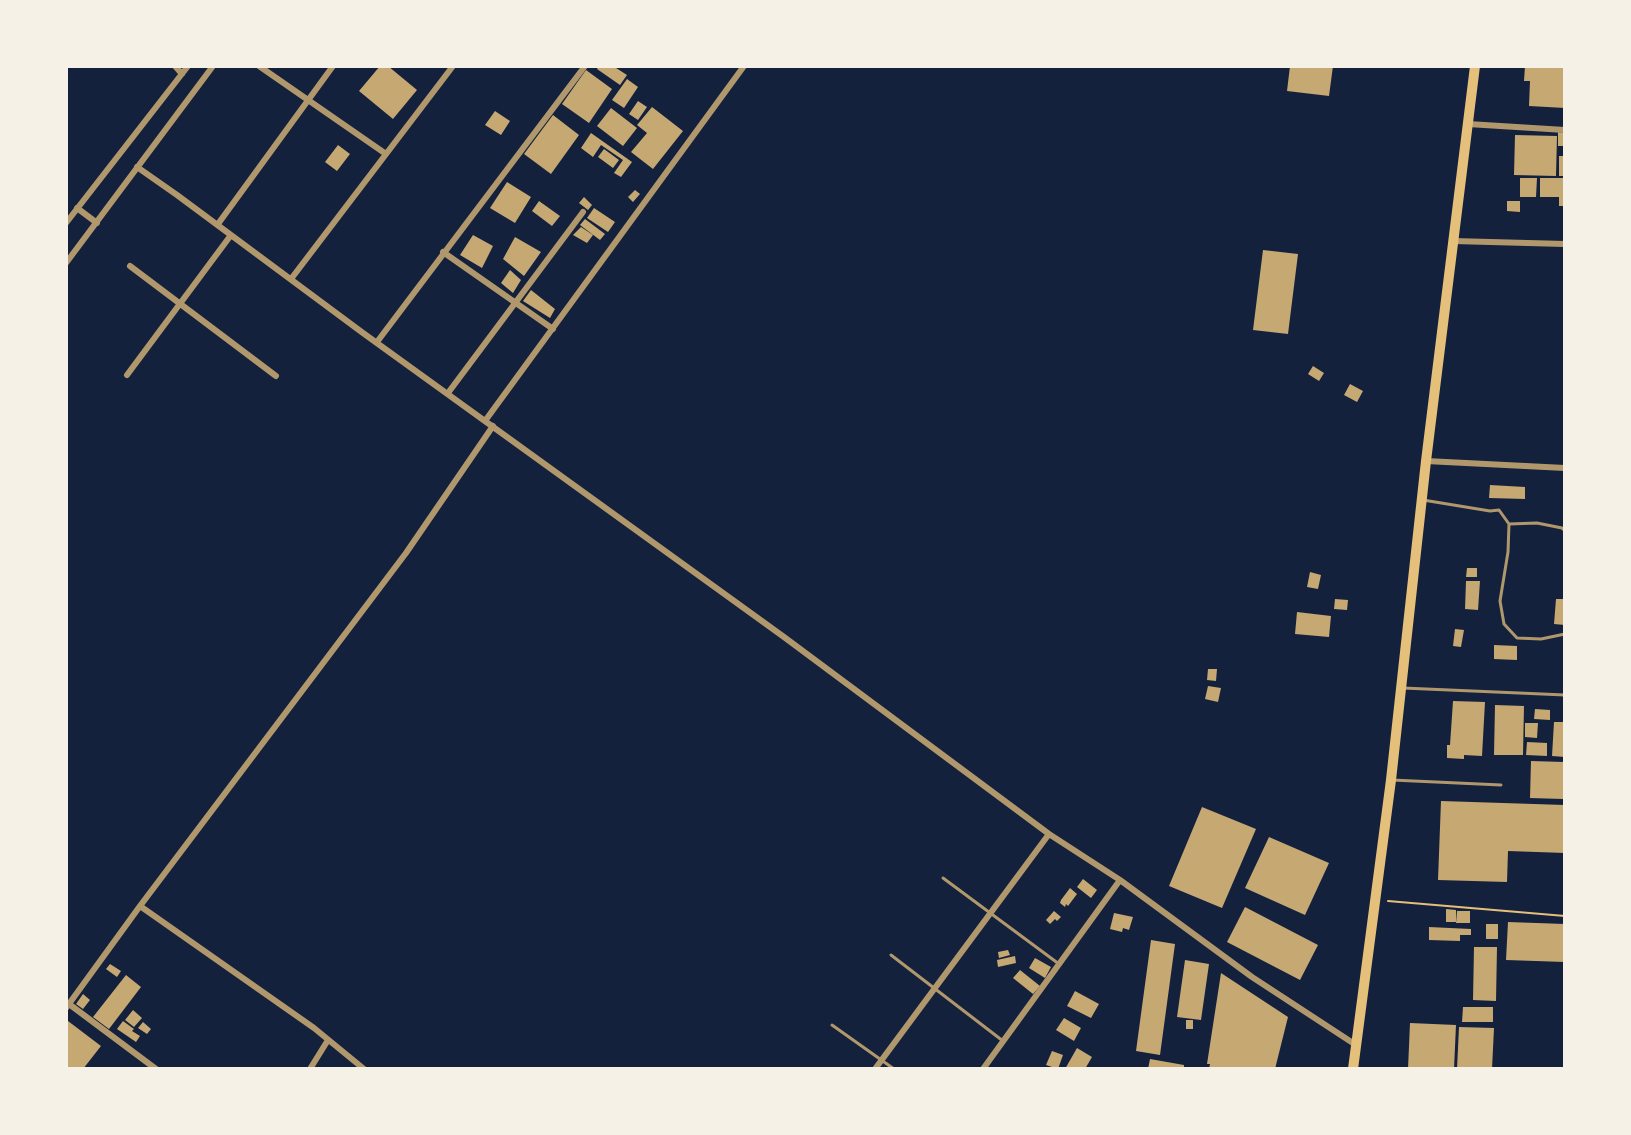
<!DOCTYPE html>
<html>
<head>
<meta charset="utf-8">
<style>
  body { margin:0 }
  #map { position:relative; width:1631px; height:1135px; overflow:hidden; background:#14213d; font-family:Karla,sans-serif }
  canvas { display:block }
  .frame { position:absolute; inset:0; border:68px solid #f6f1e7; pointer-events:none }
</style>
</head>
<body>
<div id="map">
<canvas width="1631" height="1135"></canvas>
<div class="frame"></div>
</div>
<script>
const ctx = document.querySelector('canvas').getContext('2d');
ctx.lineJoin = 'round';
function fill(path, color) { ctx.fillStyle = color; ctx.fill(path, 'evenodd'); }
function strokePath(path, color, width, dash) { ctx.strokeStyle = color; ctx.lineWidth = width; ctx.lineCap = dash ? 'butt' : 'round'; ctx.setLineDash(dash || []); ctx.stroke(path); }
const building = new Path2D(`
  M380 66H388L417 90 393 119 359 91Z
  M599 66H613L627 75 620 85 597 69Z
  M1290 66H1333L1329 96 1287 91Z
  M1525 66H1565V108L1529 106 1530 81H1524Z
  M586 70 612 89 589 123 562 104Z
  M627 79 638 87 624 108 612 100Z
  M638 101 647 107 638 120 629 114Z
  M652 107 683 131 653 169 631 152 647 133 637 125Z
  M611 108 637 128 623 146 597 126Z
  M495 111 510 121 501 135 485 125Z
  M553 115 579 135 551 174 524 154Z
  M1558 132 1565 133V146H1558Z
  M591 133 632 162 621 177 614 173 623 160 601 145 593 157 581 148Z
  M1515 135 1557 136 1556 176 1514 175Z
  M338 145 350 154 337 171 325 162Z
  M604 149 619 160 613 168 598 157Z
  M1559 156H1565V176H1559Z
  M1520 178H1537L1536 197H1520Z
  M1540 178H1565V206H1559V197H1540Z
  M507 182 531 197 515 223 490 208Z
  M635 190 640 194 633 202 628 197Z
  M584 197 592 205 588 210 579 203Z
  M539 201 560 216 552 226 532 211Z
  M1507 201H1520V212L1507 211Z
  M594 208 615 222 608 232 587 218Z
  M585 219 605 234 600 240 580 225Z
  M581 227 593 235 587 243 573 235Z
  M473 235 493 246 482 268 460 255Z
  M515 237 541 252 524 276 503 259Z
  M1263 250 1298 254 1288 334 1253 330Z
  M510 270 521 280 513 293 501 283Z
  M531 290 555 309 550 318 523 301Z
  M1313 366 1324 373 1319 381 1308 374Z
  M1350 384 1363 391 1357 402 1344 395Z
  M1490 485 1525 487V499L1489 498Z
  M1467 568H1477V577H1466Z
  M1310 572 1321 575 1318 589 1307 587Z
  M1466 581H1480L1478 610 1465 609Z
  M1335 599 1348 600 1347 610 1334 609Z
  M1556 599H1565V625L1554 624Z
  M1297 612 1331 616 1329 637 1295 634Z
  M1455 629 1464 630 1461 647 1453 646Z
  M1494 645 1517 646V660L1494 659Z
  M1208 669H1217L1216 681 1207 680Z
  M1208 686 1221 688 1218 702 1205 699Z
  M1453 701 1485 702 1482 756 1464 755V759L1447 758V745H1450Z
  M1495 705 1524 706 1523 755H1494Z
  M1535 709 1550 710V720L1534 719Z
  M1554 722H1565V757L1552 756Z
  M1525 723H1538L1537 738 1525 737Z
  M1527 742 1547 743V756L1526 755Z
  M1531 761 1564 762 1563 799 1530 798Z
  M1441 801 1565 805V853L1508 851 1507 882 1438 880Z
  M1202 807 1256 829 1222 908 1169 886Z
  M1269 837 1329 863 1305 915 1245 888Z
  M1083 879 1097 890 1091 898 1077 887Z
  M1070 888 1077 894 1068 906 1066 904 1065 907 1060 903 1061 900Z
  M1245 907 1318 945 1300 980 1227 942Z
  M1446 909 1456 910V922H1446Z
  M1054 911 1061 917 1057 921 1055 919 1050 924 1046 920Z
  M1457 911H1470V923H1456Z
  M1114 913 1133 917 1129 930 1123 928 1122 932 1110 929Z
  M1508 922 1565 924V962L1506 960Z
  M1486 924H1498V939H1486Z
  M1429 927 1471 929V935H1460V941L1429 940Z
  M1151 940 1175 944 1160 1055 1136 1051Z
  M1474 947H1497L1496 1001 1473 1000Z
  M1008 950 1010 955 999 958 998 952Z
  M1015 956 1016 963 998 967 997 960Z
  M1035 958 1051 967 1045 978 1029 968Z
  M1185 960 1209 964 1201 1020 1177 1017Z
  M110 964 121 971 117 977 106 969Z
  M1020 970 1040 986 1033 994 1013 978Z
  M1221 973 1288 1017 1275 1069H1209L1210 1064H1207Z
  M126 975 141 987 109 1029 93 1017Z
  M1075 991 1099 1004 1091 1018 1067 1006Z
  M83 994 90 1000 83 1009 76 1004Z
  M1463 1007H1493V1022H1462Z
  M133 1010 142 1018 134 1027 125 1020Z
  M1064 1018 1081 1028 1074 1041 1056 1030Z
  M1186 1020H1193V1029H1186Z
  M68 1021 101 1046 83 1069H69L66 1067V1024Z
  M123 1021 134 1029 132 1031 140 1036 136 1042 117 1029Z
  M143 1022 151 1029 147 1034 138 1028Z
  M1410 1023 1456 1025 1454 1069H1408Z
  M1459 1027 1494 1028 1492 1069H1457Z
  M1077 1048 1092 1057 1085 1069H1065Z
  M1052 1051 1063 1055 1058 1069 1046 1065Z
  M1150 1059 1184 1065V1069H1148Z`);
const path = new Path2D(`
  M1388 901 1565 916`);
const service = new Path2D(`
  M1423 500 1490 511 1499 510 1509 524 1508 552 1500 601 1504 624 1517 638 1541 639 1565 634
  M1509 524 1537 523 1562 528 1565 531
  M1403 688 1565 695
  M1392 780 1501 785
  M943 878 1059 964
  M891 955 1003 1041
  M832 1025 894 1069`);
const minor = new Path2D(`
  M175 66 182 74
  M259 66 386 154
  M1468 124 1565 130
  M137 167 177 195 363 333 784 637 1049 834 1120 880 1252 977 1356 1045
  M77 208 97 223
  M66 223 188 66
  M218 224 333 66
  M1453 241 1565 244
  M443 252 553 329
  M66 263 213 66
  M130 266 276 376
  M291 279 453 66
  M377 342 585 66
  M127 375 231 235
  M448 393 583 212
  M485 421 744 66
  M1426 461 1565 468
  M140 906 314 1028 364 1069
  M69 1004 156 1069
  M66 1008 140 906 406 553 493 426
  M310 1069 328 1040
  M875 1069 1049 834
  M983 1069 1120 880`);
const primary = new Path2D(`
  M1353 1069 1391 780 1426 461 1475 66`);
fill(building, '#c6a872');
strokePath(path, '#e5c07b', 2);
strokePath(service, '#b1986c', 3);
strokePath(minor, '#b1986c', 6);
strokePath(primary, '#e5c07b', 10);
</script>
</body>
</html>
